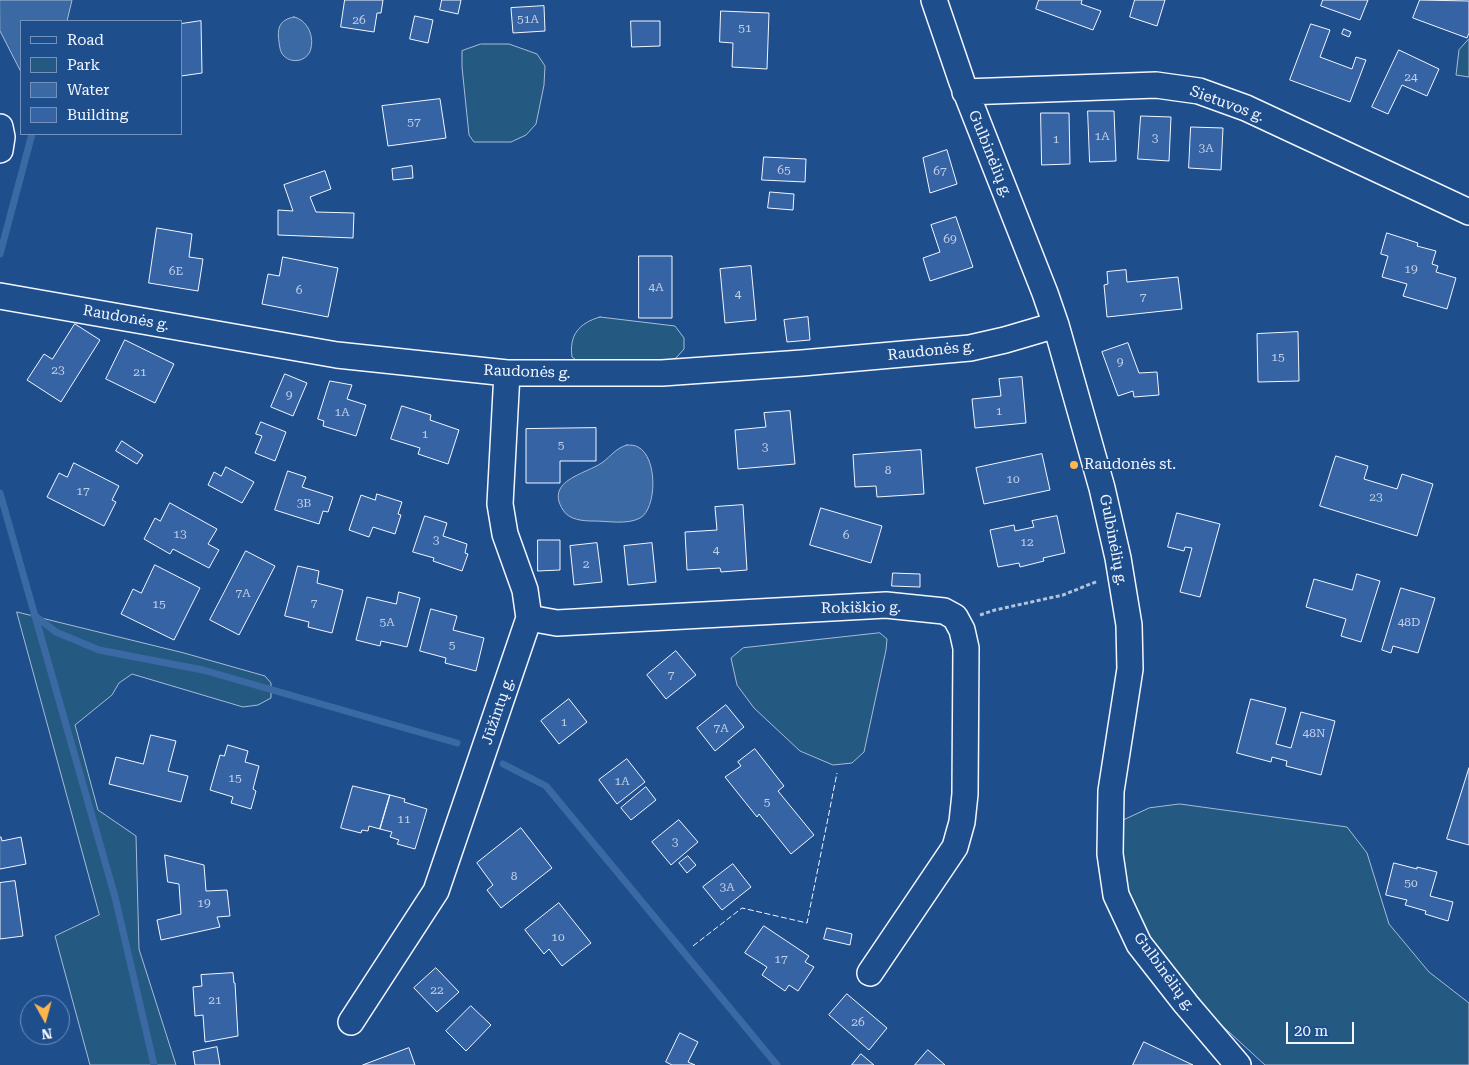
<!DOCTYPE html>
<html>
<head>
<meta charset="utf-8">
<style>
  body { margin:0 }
  #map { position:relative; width:1469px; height:1065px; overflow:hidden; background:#1f4e8c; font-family:"Roboto Serif",serif }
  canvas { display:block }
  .legend { position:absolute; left:20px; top:20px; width:162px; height:115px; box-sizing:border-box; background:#1f4e8c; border:1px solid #7391ba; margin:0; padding:6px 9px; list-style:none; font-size:15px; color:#f2f6ff }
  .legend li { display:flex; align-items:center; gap:10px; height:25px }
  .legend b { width:25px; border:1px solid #7391ba }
  .north { position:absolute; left:20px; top:995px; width:50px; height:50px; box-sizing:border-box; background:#1f4e8c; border:1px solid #7391ba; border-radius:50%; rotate:173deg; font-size:14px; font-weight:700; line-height:20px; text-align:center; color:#f2f6ff }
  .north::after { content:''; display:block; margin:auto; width:18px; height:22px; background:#ffb74d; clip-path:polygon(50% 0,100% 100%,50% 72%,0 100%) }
  .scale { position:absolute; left:1286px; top:1022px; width:68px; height:22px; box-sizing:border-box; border:2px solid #f2f6ff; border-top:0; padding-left:6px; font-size:15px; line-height:18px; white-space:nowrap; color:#f2f6ff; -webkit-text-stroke:4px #1f4e8c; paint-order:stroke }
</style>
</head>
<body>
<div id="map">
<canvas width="1469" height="1065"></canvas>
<ul class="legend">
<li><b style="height:6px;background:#1f4e8c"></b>Road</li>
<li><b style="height:14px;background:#245a82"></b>Park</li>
<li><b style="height:14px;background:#3b69a3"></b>Water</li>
<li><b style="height:14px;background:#3563a3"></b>Building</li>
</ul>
<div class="north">N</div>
<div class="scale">20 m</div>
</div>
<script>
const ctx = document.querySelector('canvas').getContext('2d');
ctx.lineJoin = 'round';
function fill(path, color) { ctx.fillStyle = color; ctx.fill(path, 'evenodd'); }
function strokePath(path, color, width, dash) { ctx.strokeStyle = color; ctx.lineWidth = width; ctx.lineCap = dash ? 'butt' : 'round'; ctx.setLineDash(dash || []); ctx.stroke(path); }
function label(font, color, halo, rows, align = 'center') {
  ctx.font = font + ' "Roboto Serif",serif'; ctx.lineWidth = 4; ctx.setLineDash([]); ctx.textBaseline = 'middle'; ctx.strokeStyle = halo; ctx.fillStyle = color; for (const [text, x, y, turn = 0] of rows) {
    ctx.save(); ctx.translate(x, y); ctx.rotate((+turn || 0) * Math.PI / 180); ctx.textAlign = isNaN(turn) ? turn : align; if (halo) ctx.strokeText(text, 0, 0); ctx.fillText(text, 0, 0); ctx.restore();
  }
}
const green = new Path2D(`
  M1469 39V77L1456 75 1459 50Z
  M481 44H509L537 54 545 66 544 85 536 124 526 135 511 142H474L469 135 462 67V51Z
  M600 317 675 326 684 338V349L676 358 665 362 582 364 572 357C569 335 579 323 600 317Z
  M17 612 184 653 265 676 271 683V698L258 705 243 707 132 674 119 683 112 695 75 725 98 810 136 836 139 949 176 1065H90L55 936 99 915Z
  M880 633 887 639 886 650 864 752 852 763 833 765 800 751 754 708 737 685 731 658 743 648Z
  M1180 804 1347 827 1367 853 1389 924 1429 972 1469 1003V1065H1265L1217 1021 1135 919 1121 879V821L1149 808Z`);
const water = new Path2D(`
  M0 0H72L67 21H21V72L0 31Z
  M294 17C307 20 314 35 311 48 309 60 293 65 284 56 280 52 280 48 279 42 277 28 279 20 294 17Z
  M627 445C631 445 635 445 638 447 658 457 657 509 640 518 627 525 608 521 594 521 583 521 569 520 563 510 544 480 587 474 603 462 611 456 616 448 627 445Z`);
const stream = new Path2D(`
  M0 254 32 134
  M0 493 115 897 154 1065
  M34 615 56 632 99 650 203 670 457 743
  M503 764 546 786 777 1065`);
const building = new Path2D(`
  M345 0H383L381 13H377L374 32 341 27Z
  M442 0H461L458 14 440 10Z
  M1039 0H1082L1081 4 1101 11 1093 30 1036 9Z
  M1135 0H1165L1157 26 1130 17Z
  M1323 0H1368L1360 20 1321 6Z
  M1420 0 1469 1V33L1467 38 1413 18Z
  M544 6 545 31 513 33 511 8Z
  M721 11 769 13 767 69 732 67 733 43 720 42Z
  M415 16 433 20 428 43 410 39Z
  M201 21 202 73 181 76V24Z
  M631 21H660V46L632 47Z
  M1311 24 1330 30 1320 57 1352 69 1356 57 1366 60 1350 102 1290 80Z
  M1344 29 1351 32 1349 37 1342 34Z
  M1399 50 1439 69 1427 96 1402 85 1388 114 1372 107Z
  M440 99 446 138 388 146 382 106Z
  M1088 111H1114L1116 161 1090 162Z
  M1041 113H1069L1070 164 1042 165Z
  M1141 116 1171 117 1169 161 1138 159Z
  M1191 127 1223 128 1221 170 1189 168Z
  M947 150 957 184 930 193 923 158Z
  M764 157 806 159 805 182 762 180Z
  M412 166 413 178 393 180 392 169Z
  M325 171 331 189 310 197 316 212 354 213 353 238 278 235V210L293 211 284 185Z
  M770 192 794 194 793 210 768 208Z
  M956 217 973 267 930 281 923 258 940 252 931 225Z
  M157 228 192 234 189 257 203 259 198 291 149 283Z
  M1387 233 1418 243 1417 246 1436 251 1432 264 1438 266 1436 272 1456 278 1447 309 1403 296 1407 284 1382 277 1388 256 1381 254Z
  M639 256H672V318H639Z
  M283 257 338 268 328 317 262 304 268 274 279 276Z
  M751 266 756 320 725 323 720 269Z
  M1126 270 1127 282 1178 277 1182 309 1107 317 1104 285 1108 284 1107 272Z
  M808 317 810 340 787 342 784 320Z
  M75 324 100 340 61 402 27 380 44 354 52 359Z
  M1298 332 1299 381 1258 382 1257 334Z
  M125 340 174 364 155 403 106 379Z
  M1128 343 1139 373 1157 372 1159 395 1134 397 1133 391 1118 396 1102 352Z
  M285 374 307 383 293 416 271 407Z
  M1022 377 1026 423 975 428 972 399 1001 396 999 379Z
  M330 381 352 385 347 399 366 405 356 436 323 426 324 421 318 419Z
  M402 406 431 415 430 420 459 430 448 464 418 454 420 448 391 439Z
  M790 411 795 464 738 469 735 430 766 427 764 413Z
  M261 422 286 432 275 461 255 453 262 436 256 434Z
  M596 428V461H560V483H526V429Z
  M122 441 143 455 137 464 116 451Z
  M921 450 924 494 877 497 876 486 855 487 853 455Z
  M1042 454 1050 490 984 504 976 468Z
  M1336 456 1368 466 1364 479 1397 489 1402 474 1433 484 1417 536 1320 506Z
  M74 463 119 486 112 500 116 502 104 526 47 497 59 473 67 477Z
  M226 467 254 482 242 503 208 485 214 472 221 476Z
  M288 471 306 477 302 487 333 497 328 512 323 511 319 524 275 510Z
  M377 494 402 502 398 514 401 515 395 534 373 527 369 537 349 530 361 495 375 500Z
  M170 503 217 529 208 544 219 550 209 568 173 549 170 554 144 539 155 518 160 521Z
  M743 505 747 570 721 572 720 568 687 570 685 532 717 530 715 507Z
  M821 508 882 526 871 563 810 545Z
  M1177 513 1220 524 1200 597 1180 592 1192 548 1185 547 1184 551 1168 547Z
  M425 516 447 523 443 536 467 544 465 553 468 554 462 571 433 561 434 558 413 552Z
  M1057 516 1065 553 1043 558 1044 561 1020 567 1019 563 998 567 990 530 1014 525 1015 531 1034 527 1032 521Z
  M538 540H560V570L538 571Z
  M597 543 602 582 574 585 570 546Z
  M652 543 656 582 628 585 624 546Z
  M246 551 275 566 239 635 210 620Z
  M155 565 200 588 174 640 121 614 133 589 141 593Z
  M298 566 319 571 317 583 343 590 332 633 308 627 309 622 285 616Z
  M893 573 920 574V587L892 586Z
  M1357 574 1380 581 1361 642 1341 636 1346 619 1306 607 1314 579 1352 590Z
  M1401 588 1435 598 1418 653 1393 646 1391 653 1382 650Z
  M399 592 420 598 407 647 381 641 380 646 356 640 367 597 396 604Z
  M431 609 457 616 453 630 484 638 476 671 445 663 446 658 420 651Z
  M676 651 696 675 666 699 647 675Z
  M569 699 587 722 559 744 541 721Z
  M1251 699 1286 708 1276 744 1291 748 1301 712 1335 721 1321 775 1286 766 1287 761 1272 757 1271 762 1237 753Z
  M726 705 744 727 715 751 697 728Z
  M151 735 176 741 168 771 188 776 181 802 109 784 116 757 143 764Z
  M228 745 248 751 245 762 259 766 253 789 256 791 251 809 231 803 233 797 210 790 220 755 224 756Z
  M755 749 784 786 778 791 814 835 791 854 759 814 757 817 725 777 741 766 738 762Z
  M627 759 645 782 617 804 599 780Z
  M1469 768V845L1447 839Z
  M353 786 390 795 380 829 369 826 368 831 362 830 361 833 341 828Z
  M646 787 656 800 631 820 621 808Z
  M390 795 405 799 404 802 427 809 415 849 397 844 399 840 390 837 392 832 380 829Z
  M679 820 698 842 671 865 652 842Z
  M521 828 552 868 501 908 487 890 493 885 477 863Z
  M0 837H1L2 841 21 837 26 864 0 869Z
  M165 855 204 865 206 891 227 890 230 916 217 917 220 927 161 940 157 920 181 914 179 884 168 882Z
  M688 856 696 865 687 873 679 863Z
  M1394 863 1417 869V867L1437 872 1430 896 1453 902 1448 921 1425 914 1426 911 1405 905 1407 900 1386 895Z
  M733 864 751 887 722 910 703 887Z
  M15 881 23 936 0 939V883Z
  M559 903 591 943 562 966 549 949 544 954 525 930Z
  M764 926 809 956 805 962 814 967 798 991 789 985 785 991 762 975 767 967 745 953Z
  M827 928 852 934 850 945 824 939Z
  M436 968 459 992 437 1012 414 988Z
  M233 973 234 983H235L238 1036 205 1042 203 1015 195 1016 193 987 202 986 201 975Z
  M847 994 887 1028 869 1050 829 1015Z
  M471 1006 491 1025 466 1051 446 1031Z
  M680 1033 698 1042 688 1062 695 1065H672L666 1062Z
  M1144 1042 1193 1065H1133Z
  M217 1047 220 1065H195L193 1052Z
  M409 1048 415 1065H363Z
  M928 1050 945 1065H915Z
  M861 1054 874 1065H852Z`);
const path = new Path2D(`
  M980 615 995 610 1063 595 1098 581`);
const minor = new Path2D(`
  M934 0 962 82 1045 293 1056 325 1102 488 1118 558 1129 625 1130 669 1111 791 1110 854 1116 895 1139 944 1186 1004 1238 1065
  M965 92 1156 85 1199 91 1246 108 1469 212
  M0 127 2 137 0 150
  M0 296 337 355 507 373H662L802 363 970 348 1005 340 1056 325
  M529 618 557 623 886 605 944 611 955 617 962 630 966 648 965 794 962 822 955 847 870 973
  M351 1022 436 891 529 618 525 590 505 534 500 504 507 373`);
const fence = new Path2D(`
  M693 946 742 908 807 923 837 773`);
const markers = [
  [1074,465,5,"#ffb74d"]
];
const numberNames = [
  ["51A",528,19],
  ["26",359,20],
  ["51",745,28],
  ["24",1411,77],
  ["57",414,122],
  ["1A",1102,136],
  ["3",1155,138],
  ["1",1056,139],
  ["3A",1206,148],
  ["65",784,170],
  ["67",940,171],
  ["69",950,239],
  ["19",1411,269],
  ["6E",176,271],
  ["4A",656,287],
  ["6",299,290],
  ["4",738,294],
  ["7",1143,297],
  ["15",1278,357],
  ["9",1120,362],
  ["23",58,370],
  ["21",140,372],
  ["9",289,395],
  ["1",999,411],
  ["1A",342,412],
  ["1",425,434],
  ["5",561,445],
  ["3",765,447],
  ["8",888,470],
  ["10",1013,479],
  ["17",83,491],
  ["23",1376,497],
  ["3B",304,503],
  ["13",180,534],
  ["6",846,535],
  ["3",436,540],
  ["12",1027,542],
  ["4",716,550],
  ["2",586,564],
  ["7A",243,593],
  ["7",314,603],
  ["15",159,604],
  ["5A",387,622],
  ["48D",1409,622],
  ["5",452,645],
  ["7",671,675],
  ["1",564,722],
  ["7A",721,728],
  ["48N",1314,733],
  ["15",235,778],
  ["1A",622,781],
  ["5",767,802],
  ["11",404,819],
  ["3",675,842],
  ["8",514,876],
  ["50",1411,883],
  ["3A",727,887],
  ["19",204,903],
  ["10",558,937],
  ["17",781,959],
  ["22",437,990],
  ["21",215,1000],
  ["26",858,1022]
];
const streetNames = [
  ["Sietuvos g.",1227,104,20],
  ["Gulbinėlių g.",990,154,68],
  ["Raudonės g.",126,318,10],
  ["Raudonės g.",931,351,-6],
  ["Raudonės g.",527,372,2],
  ["Gulbinėlių g.",1113,540,79],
  ["Rokiškio g.",861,608,-1],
  ["Jūžintų g.",498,711,-71],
  ["Gulbinėlių g.",1164,972,54]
];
const poiNames = [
  ["Raudonės st.",1084,465]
];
fill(green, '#245a82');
strokePath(green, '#a8bbd7', 1);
fill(water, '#3b69a3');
strokePath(water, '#a8bbd7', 1);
strokePath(stream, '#3b69a3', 7);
fill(building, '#3563a3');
strokePath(building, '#f2f6ff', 1);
strokePath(minor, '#f2f6ff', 28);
strokePath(path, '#b3c4dc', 3, [4, 2.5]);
strokePath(minor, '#1f4e8c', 25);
strokePath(fence, '#f2f6ff', 1, [6, 2.5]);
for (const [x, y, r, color] of markers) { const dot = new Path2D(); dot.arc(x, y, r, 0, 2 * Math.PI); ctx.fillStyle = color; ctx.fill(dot); strokePath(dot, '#1f4e8c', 2); }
label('12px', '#c3d1e8', null, numberNames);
label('15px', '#f2f6ff', '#1f4e8c', streetNames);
label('15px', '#f2f6ff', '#1f4e8c', poiNames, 'left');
</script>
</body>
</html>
